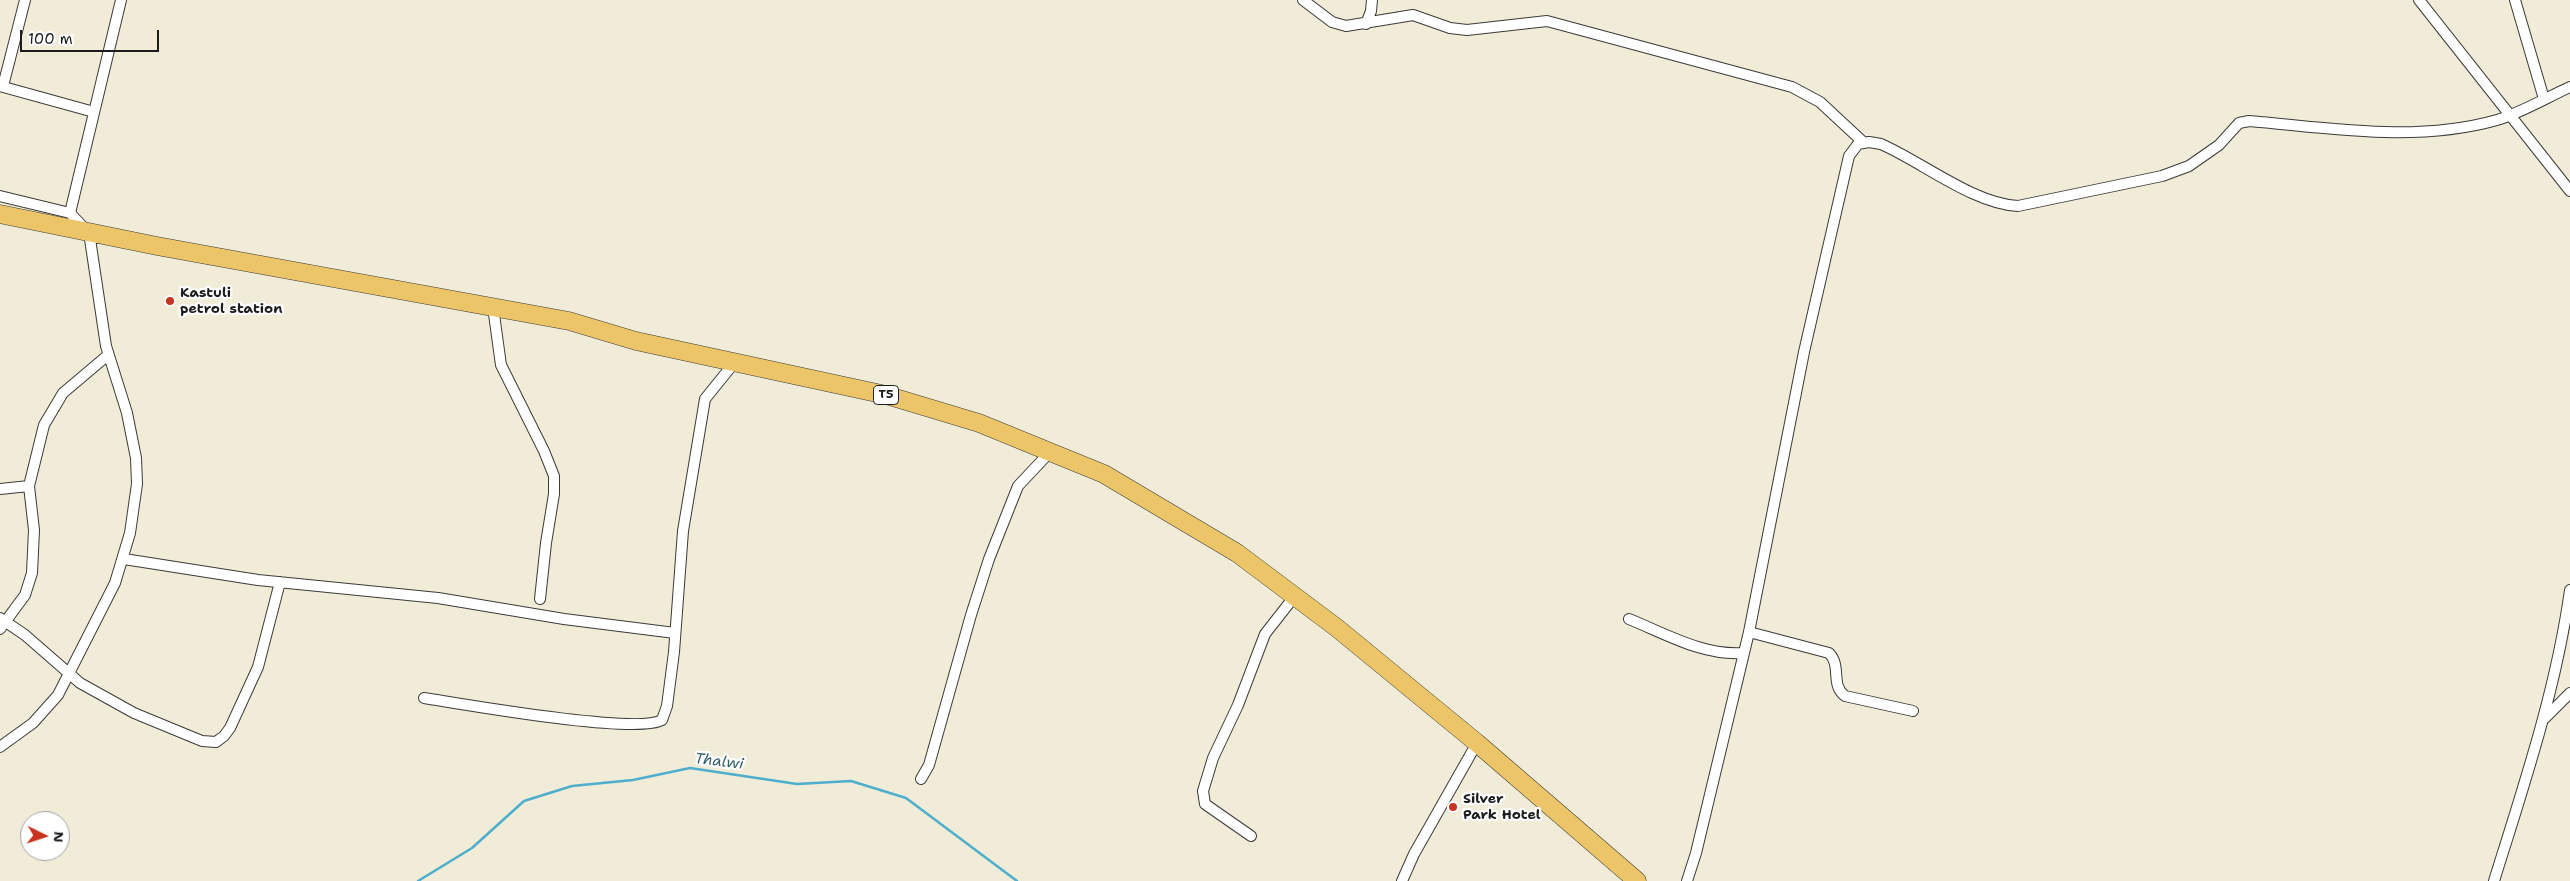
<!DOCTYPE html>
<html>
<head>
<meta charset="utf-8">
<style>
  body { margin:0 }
  #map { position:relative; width:2570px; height:881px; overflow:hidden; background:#f0ecd7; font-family:"Shantell Sans",sans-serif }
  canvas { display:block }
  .north { position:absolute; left:20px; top:811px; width:50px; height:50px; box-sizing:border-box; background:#fff; border:1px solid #a4a4a4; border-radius:50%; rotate:94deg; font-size:14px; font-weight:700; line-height:20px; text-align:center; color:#1c1c1c }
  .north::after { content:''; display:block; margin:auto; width:18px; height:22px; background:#c8321e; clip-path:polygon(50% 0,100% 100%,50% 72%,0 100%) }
  .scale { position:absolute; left:20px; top:30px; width:139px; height:22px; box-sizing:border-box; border:2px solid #1c1c1c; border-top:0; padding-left:6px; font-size:15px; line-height:18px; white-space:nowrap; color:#1c1c1c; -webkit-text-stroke:4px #fff; paint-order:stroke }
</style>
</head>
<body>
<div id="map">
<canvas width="2570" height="881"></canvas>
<div class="north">N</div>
<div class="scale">100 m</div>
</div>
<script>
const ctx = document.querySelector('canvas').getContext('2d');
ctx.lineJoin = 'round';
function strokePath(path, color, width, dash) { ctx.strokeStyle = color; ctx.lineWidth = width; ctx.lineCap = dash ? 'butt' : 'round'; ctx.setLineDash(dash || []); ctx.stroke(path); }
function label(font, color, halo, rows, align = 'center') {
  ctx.font = font + ' "Shantell Sans",sans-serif'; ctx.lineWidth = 4.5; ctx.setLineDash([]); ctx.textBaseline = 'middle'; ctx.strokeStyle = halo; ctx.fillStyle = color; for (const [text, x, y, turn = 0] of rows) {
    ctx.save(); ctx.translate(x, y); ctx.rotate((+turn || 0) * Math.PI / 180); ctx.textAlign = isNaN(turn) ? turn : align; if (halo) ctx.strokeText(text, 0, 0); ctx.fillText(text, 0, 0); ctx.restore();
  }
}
const stream = new Path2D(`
  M418 881 472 848 524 801 572 786 633 780 690 768 797 784 851 781 906 798 1017 881`);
const minor = new Path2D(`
  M1303 0 1332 22 1346 26 1413 15 1450 28 1467 30 1547 21 1792 87 1820 102 1863 142
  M2419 0 2570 191
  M2515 0 2544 99
  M1366 24 1371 11 1372 0
  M0 86 94 112
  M3 86 25 0
  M0 196 70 213
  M86 230 70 213 121 0
  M493 307 501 365 544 451 554 476V494L546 543 540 599
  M0 489 29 486
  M124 559 258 580 438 598 564 619 675 633
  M0 618 25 635 80 683 134 713 202 741 216 742 224 736 230 728 258 667 280 582
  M1629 619C1666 634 1703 656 1744 653
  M0 629 25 595 32 573 34 530 29 486 44 425 63 393 108 355
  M1749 632 1829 653C1842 666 1830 685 1845 696L1913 711
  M424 698C463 704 636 735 662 720L667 706 674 652 683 531 705 399 734 363
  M2545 718 2570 693
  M0 747 33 723 58 695 115 583 130 533 137 484 136 458 127 413 106 346 90 239 101 237
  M921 779 929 765 971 615 989 559 1018 486 1050 452
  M1251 836 1205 804 1203 791 1213 758 1238 705 1265 634 1294 597
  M1402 881 1414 854 1477 743
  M1687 881 1696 853 1749 632 1804 352 1849 156 1858 144 1869 142 1881 144C1922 162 1974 204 2018 206L2162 176 2189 166 2219 145 2239 123 2249 121C2331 128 2415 143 2497 120 2518 114 2548 97 2570 87
  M2494 881C2524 785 2556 690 2570 590`);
const trunk = new Path2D(`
  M0 214 157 246 569 321 636 341 886 395 979 423 1050 452 1104 474 1237 553 1337 628 1477 743 1637 881`);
const markers = [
  [170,301,5,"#c8321e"],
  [1453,807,5,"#c8321e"]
];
const shields = [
  [886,395,25]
];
const shieldNames = [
  ["T5",886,395]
];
const poiNames = [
  ["Kastuli",180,293],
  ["petrol station",180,309],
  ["Silver",1463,799],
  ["Park Hotel",1463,815]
];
const waterNames = [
  ["Thalwi",719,762,7]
];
strokePath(stream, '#4eaecd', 2.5);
strokePath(minor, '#3c3b38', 12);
strokePath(trunk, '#3c3b38', 19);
strokePath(minor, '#fff', 10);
strokePath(trunk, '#ecc569', 18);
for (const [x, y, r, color] of markers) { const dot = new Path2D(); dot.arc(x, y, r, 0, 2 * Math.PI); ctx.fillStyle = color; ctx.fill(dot); strokePath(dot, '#fff', 2); }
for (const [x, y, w] of shields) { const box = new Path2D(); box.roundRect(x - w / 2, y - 9.5, w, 19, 4); ctx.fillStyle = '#fff'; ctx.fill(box); strokePath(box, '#1c1c1c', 1); }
label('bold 12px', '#1c1c1c', null, shieldNames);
label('bold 14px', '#1c1c1c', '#fff', poiNames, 'left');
label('italic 15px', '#325e6c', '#fff', waterNames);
</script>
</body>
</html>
